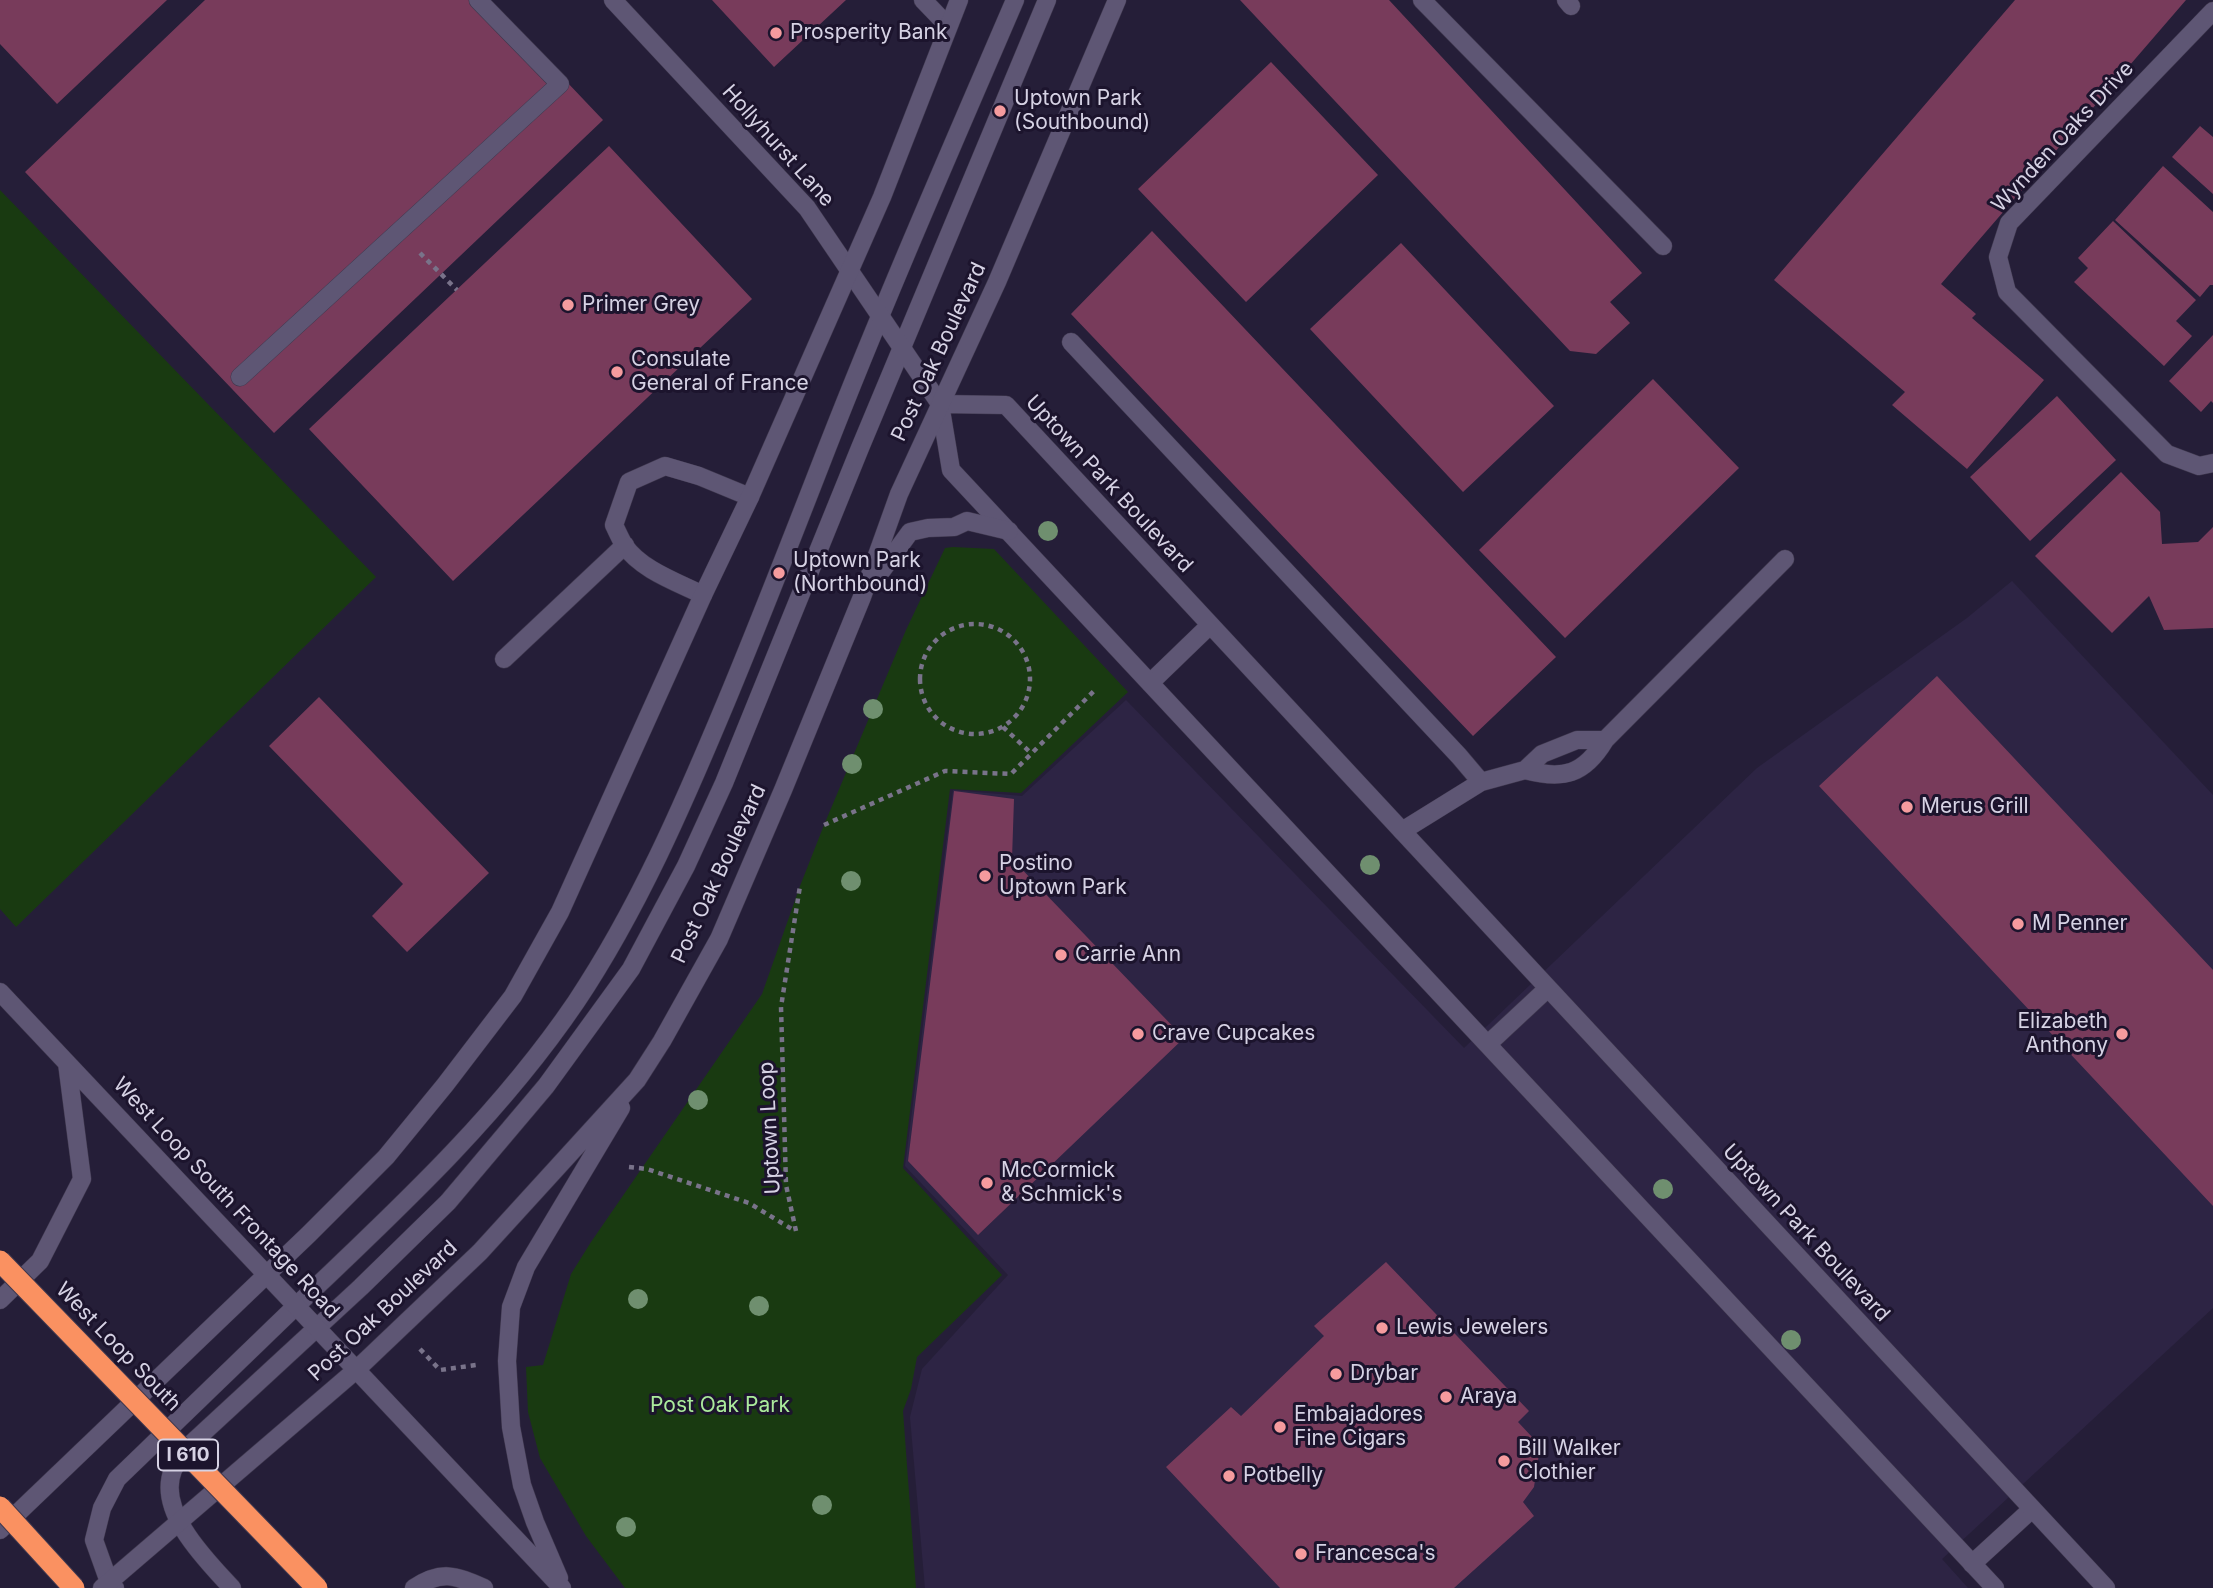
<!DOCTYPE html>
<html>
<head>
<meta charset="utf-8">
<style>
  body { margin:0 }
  canvas { display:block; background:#251e38 }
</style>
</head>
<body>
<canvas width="2213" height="1588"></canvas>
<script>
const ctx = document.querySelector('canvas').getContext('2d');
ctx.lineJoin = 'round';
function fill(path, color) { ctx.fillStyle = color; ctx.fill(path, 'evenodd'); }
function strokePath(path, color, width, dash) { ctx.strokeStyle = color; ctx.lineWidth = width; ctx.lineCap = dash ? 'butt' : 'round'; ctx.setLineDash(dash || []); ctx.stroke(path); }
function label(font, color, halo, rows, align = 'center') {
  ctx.font = font + ' Inter,sans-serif'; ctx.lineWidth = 6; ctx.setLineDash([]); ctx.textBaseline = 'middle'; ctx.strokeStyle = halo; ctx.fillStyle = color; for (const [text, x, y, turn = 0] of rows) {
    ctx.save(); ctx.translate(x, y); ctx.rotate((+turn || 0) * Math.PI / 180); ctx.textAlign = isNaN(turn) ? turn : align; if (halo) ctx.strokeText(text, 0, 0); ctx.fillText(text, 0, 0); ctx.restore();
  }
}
const built = new Path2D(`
  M2012 581 2213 795V1308L1942 1559 1968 1588H925L910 1417 922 1369 1008 1275 905 1166 953 790 1022 796 1126 700 1464 1048 1757 768 1967 618Z`);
const green = new Path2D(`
  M0 190 376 577 16 927 0 909Z
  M953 547 994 549 1128 692 1021 793 950 789 903 1168 1002 1275 917 1357 911 1389 903 1411 916 1588H625L586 1536 540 1458 528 1412 526 1367 543 1365 571 1274 591 1242 762 994 800 886 824 825 906 630 945 548Z`);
const building = new Path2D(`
  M0 0H167L57 104 0 44Z
  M205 0H489L603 120 274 433 25 172Z
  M712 0H846L774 67Z
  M1240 0H1389L1642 273 1610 302 1630 323 1596 354 1570 351Z
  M2015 0H2186L1941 284 1976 314 1972 318 2044 380 1967 469 1892 405 1905 392 1774 280Z
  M1271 62 1378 175 1246 302 1138 189Z
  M2200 126 2213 137V194L2172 157Z
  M609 146 752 299 453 581 309 429Z
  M2163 166 2213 212V285H2210L2200 297 2115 220Z
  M2113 221 2196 300 2176 321 2192 336 2164 366 2074 282 2088 268 2078 258Z
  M1152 231 1556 657 1473 736 1071 314Z
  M1401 243 1554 406 1463 492 1310 329Z
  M2213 335V403L2211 401 2201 412 2169 381Z
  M1653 379 1739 468 1565 638 1479 550Z
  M2057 396 2116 460 2030 541 1970 477Z
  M2121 472 2160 512 2162 544 2198 542 2213 527V628L2164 630 2149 596 2112 633 2035 556Z
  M1937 676 2213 970V1206L1819 786Z
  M319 697 489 873 407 952 372 916 403 884 269 746Z
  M954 791 1014 799 1012 859 1184 1038 978 1235 908 1161Z
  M1386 1262 1529 1411 1518 1422 1533 1438 1539 1454 1534 1487 1523 1502 1534 1516 1454 1588H1280L1166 1467 1231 1407 1241 1416 1324 1336 1314 1326Z`);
const path = new Path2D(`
  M420 253 457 290
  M920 679a55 55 0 1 1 110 0a55 55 0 1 1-110 0Z
  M1003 727 1032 754
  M824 825 945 771 1011 774 1096 689
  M629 1167 647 1169 749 1203 795 1231
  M796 1231 786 1185 781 1007 800 886
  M420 1349 440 1370 476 1365`);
const service = new Path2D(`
  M923 0 948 26
  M1422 0 1663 246
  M1566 0 1571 6
  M2213 11 2009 223 1998 257 2007 292 2167 454 2199 466 2213 463
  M1071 342 1459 756 1481 782
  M240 377 560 84 478 0
  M703 595C677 582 641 570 624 545 620 538 617 531 614 525L629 482 665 466 699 476 750 497
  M504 659 625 545
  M1605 740 1785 559
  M1402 831 1481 782 1525 770 1542 754 1577 740H1605C1584 775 1563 780 1525 770
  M115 1588 109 1582 94 1540 102 1508 117 1479C177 1421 236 1364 295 1307 396 1211 498 1117 576 1002 638 909 683 805 726 702 761 618 794 533 827 448 886 297 951 149 1015 0
  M232 1588C207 1561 156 1511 173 1470 177 1461 186 1452 192 1443L361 1287 448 1202 546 1086 631 969 686 866 724 783 860 448 1047 0`);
const minor = new Path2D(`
  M1150 683 1209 626
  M1488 1044 1547 989
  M1972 1564 2032 1509`);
const tertiary = new Path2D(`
  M613 0 807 208 940 404 951 470 1995 1588
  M940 404 1006 405 2106 1588`);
const secondary = new Path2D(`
  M875 580 910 532 928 528 954 527 967 521 1009 531
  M0 992 562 1588
  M0 1300 40 1261 82 1179 67 1063
  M0 1530 309 1234 386 1157 445 1085 513 996 560 912 703 595 750 497 882 197 959 0
  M559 1578 535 1522 522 1485 511 1427 507 1361 511 1307 526 1267 621 1108
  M102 1588 356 1370 480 1252 637 1080 662 1041 719 939 783 790 862 597 899 494 997 282 1117 0
  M414 1588C441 1570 455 1575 484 1588`);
const motorwayBridge = new Path2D(`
  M0 1261 317 1588
  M0 1507 74 1588`);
const trees = [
  [1048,531],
  [873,709],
  [852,764],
  [1370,865],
  [851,881],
  [698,1100],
  [1663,1189],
  [638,1299],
  [759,1306],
  [1791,1340],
  [822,1505],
  [626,1527]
];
const markers = [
  [776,33,7,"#f59b9e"],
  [1000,111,7,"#f59b9e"],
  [568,305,7,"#f59b9e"],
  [617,372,7,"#f59b9e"],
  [779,573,7,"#f59b9e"],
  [1907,807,7,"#f59b9e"],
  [985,876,7,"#f59b9e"],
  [2018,924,7,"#f59b9e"],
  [1061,955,7,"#f59b9e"],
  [1138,1034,7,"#f59b9e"],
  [2122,1034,7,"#f59b9e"],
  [987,1183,7,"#f59b9e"],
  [1382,1328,7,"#f59b9e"],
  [1336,1374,7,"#f59b9e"],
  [1446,1397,7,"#f59b9e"],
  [1280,1427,7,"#f59b9e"],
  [1504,1461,7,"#f59b9e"],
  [1229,1476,7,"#f59b9e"],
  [1301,1554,7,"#f59b9e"]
];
const shields = [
  [188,1455,60]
];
const shieldNames = [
  ["I 610",188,1455]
];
const poiNames = [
  ["Prosperity Bank",790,33],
  ["Uptown Park",1014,99],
  ["(Southbound)",1014,123],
  ["Primer Grey",582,305],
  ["Consulate",631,360],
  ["General of France",631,384],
  ["Uptown Park",793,561],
  ["(Northbound)",793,585],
  ["Merus Grill",1921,807],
  ["Postino",999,864],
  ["Uptown Park",999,888],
  ["M Penner",2032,924],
  ["Carrie Ann",1075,955],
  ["Elizabeth",2108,1022,"right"],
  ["Anthony",2108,1046,"right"],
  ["Crave Cupcakes",1152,1034],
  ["McCormick",1001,1171],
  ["& Schmick's",1001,1195],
  ["Lewis Jewelers",1396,1328],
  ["Drybar",1350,1374],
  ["Araya",1460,1397],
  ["Embajadores",1294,1415],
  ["Fine Cigars",1294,1439],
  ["Bill Walker",1518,1449],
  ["Clothier",1518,1473],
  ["Potbelly",1243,1476],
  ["Francesca's",1315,1554]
];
const streetNames = [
  ["Wynden Oaks Drive",2063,137,-47],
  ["Hollyhurst Lane",778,146,48],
  ["Post Oak Boulevard",939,352,-65],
  ["Uptown Park Boulevard",1109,484,47],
  ["Post Oak Boulevard",719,874,-65],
  ["Uptown Loop",770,1128,-93],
  ["West Loop South Frontage Road",226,1198,47],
  ["Uptown Park Boulevard",1806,1233,47],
  ["Post Oak Boulevard",383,1311,-43],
  ["West Loop South",118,1347,46]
];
const parkNames = [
  ["Post Oak Park",720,1406]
];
fill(built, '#2d2444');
fill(green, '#193a11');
fill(building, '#783b5b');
strokePath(service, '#3f384e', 19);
strokePath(minor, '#3f384e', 19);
strokePath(tertiary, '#3f384e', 19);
strokePath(secondary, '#3f384e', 19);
strokePath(path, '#79738a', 4.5, [5, 5]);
strokePath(service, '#5e5674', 18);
strokePath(minor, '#5e5674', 18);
strokePath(tertiary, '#5e5674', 18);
strokePath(secondary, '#5e5674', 18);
strokePath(motorwayBridge, '#3f384e', 23, []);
strokePath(motorwayBridge, '#fa9161', 21);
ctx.fillStyle = '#6f8f6f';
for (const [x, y] of trees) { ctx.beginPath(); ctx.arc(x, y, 10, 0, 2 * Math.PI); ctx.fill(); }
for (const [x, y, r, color] of markers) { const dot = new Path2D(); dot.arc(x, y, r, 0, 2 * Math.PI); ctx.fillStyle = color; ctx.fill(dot); strokePath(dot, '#1c142d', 2.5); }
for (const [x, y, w] of shields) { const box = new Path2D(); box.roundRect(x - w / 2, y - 15.5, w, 31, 5); ctx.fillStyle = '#1c142d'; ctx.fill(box); strokePath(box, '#d6d2e4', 2); }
label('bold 19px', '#d6d2e4', null, shieldNames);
label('21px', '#d6d2e4', '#1c142d', poiNames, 'left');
label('21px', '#d6d2e4', '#1c142d', streetNames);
label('21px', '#abeb9c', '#1c142d', parkNames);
</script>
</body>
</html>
